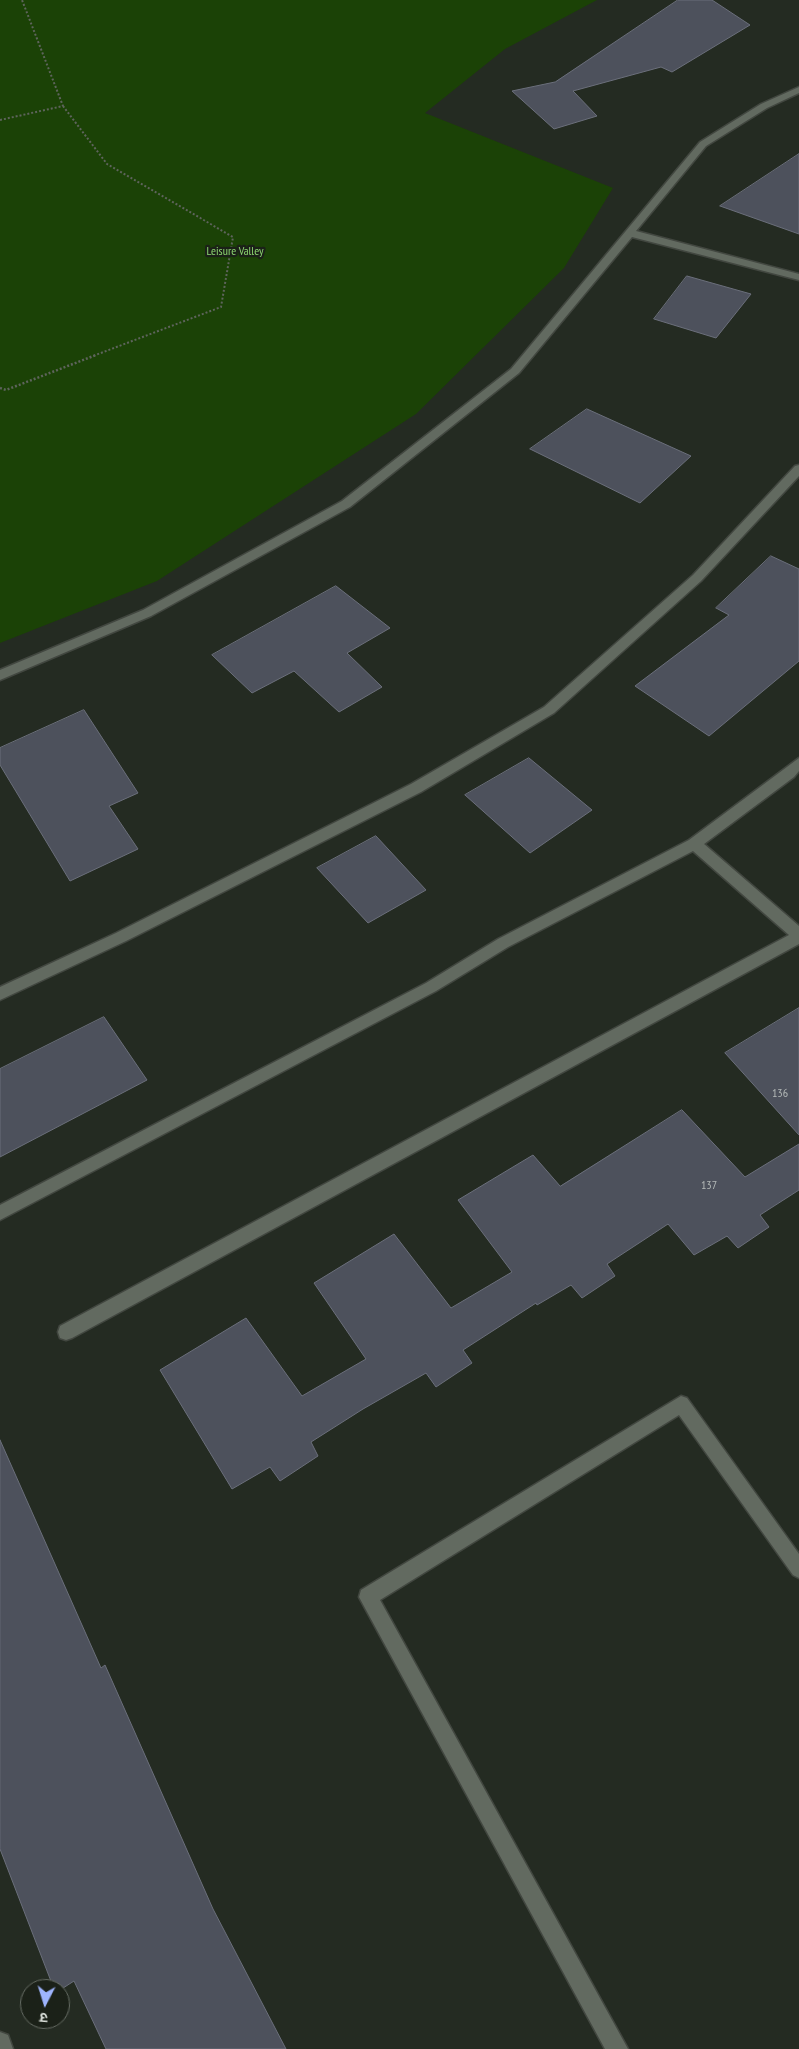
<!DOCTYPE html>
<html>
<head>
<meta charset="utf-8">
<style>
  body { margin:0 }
  #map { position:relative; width:799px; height:2049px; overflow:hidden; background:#242b22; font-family:"PT Sans Narrow","Noto Sans Devanagari",sans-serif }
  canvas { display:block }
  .north { position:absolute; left:20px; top:1979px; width:50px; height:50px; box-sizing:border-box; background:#1b2118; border:1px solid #666c64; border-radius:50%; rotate:185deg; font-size:14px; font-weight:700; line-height:20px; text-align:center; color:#d7dcd6 }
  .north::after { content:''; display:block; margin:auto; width:18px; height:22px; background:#9eb4fd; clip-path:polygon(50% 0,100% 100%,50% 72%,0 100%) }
</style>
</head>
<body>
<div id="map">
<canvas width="799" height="2049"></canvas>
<div class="north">उ</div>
</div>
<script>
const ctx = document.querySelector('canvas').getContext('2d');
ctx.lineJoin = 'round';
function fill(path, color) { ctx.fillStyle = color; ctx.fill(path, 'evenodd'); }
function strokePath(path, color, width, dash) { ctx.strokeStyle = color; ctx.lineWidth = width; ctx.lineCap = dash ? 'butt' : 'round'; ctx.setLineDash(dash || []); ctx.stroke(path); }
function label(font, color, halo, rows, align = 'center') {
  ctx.font = font + ' "PT Sans Narrow",sans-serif'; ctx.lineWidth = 4.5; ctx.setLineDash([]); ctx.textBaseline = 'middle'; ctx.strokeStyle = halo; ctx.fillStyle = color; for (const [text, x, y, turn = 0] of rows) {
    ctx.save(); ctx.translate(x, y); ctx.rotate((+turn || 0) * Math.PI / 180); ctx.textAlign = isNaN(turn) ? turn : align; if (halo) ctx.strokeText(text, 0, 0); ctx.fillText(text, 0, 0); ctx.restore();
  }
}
const green = new Path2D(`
  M0 0H597L505 49 425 113 613 188 564 268 416 414 157 581 0 643Z`);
const building = new Path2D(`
  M678 0H712L750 25 672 72 661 67 573 91 597 116 554 129 512 91 555 82Z
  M799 154V234L720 206Z
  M687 276 751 294 716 338 654 319Z
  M587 409 691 456 640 503 530 449Z
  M771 556 799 569V661L709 736 635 686 729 615 716 608Z
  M336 586 390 628 347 653 382 687 339 712 294 671 252 693 212 655Z
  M84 710 138 793 109 806 138 849 70 881 0 765V748Z
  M529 758 592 810 530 853 465 795Z
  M376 836 426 890 368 923 317 868Z
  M799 1008V1135L725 1053Z
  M104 1017 147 1080 0 1157V1069Z
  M682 1110 745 1177 799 1144V1190L760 1215 769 1227 738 1248 727 1236 694 1255 668 1224 607 1264 615 1276 582 1298 571 1285 537 1305 536 1303 463 1350 472 1363 436 1387 426 1373 363 1409 311 1442 318 1456 280 1481 270 1467 232 1489 160 1370 246 1318 302 1396 366 1359 314 1283 394 1234 451 1308 512 1272 458 1200 533 1155 560 1186Z
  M0 1440 101 1668 105 1665 213 1909 286 2049H106L74 1981 60 1990 54 1989 0 1849Z`);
const pathFar1 = new Path2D(`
  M63 106 107 164 233 237 221 307 93 356
  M0 120 63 106 22 0`);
const path = new Path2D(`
  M0 388 6 390 96 355`);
const minor = new Path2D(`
  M799 87V93L767 108 706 146 636 231 799 274V280L632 237 519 373 350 507 151 616 0 680V670L143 610 342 501 511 369 700 142 761 104Z
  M799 465V476L701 581 554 713 421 792 126 941 0 1000V987L116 933 411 784 544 707 693 575 795 466Z
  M799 758V771L794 777 704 844 799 926V944L72 1338 66 1340 60 1338 58 1332 60 1326 789 935 693 851 508 947 436 991 0 1220V1205L426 983 498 939 689 840Z
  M681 1396 687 1398 799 1554V1578L793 1575 679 1415 380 1600 628 2049H605L359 1597 361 1590Z
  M0 2032 8 2035 13 2049H0Z`);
const farParknames = [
  ["Leisure Valley",235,252]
];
const numberNames = [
  ["136",780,1094],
  ["137",709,1186]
];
fill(green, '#1b4206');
fill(building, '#4d515c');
strokePath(building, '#6b6f7b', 1);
strokePath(minor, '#424740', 3);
strokePath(pathFar1, '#5e645c', 2, [2, 2]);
strokePath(path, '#5e645c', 2.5, [2, 2]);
fill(minor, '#626a60');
label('12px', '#8dd671', '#1b2118', farParknames);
label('12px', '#b4b9b8', null, numberNames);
</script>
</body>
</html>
